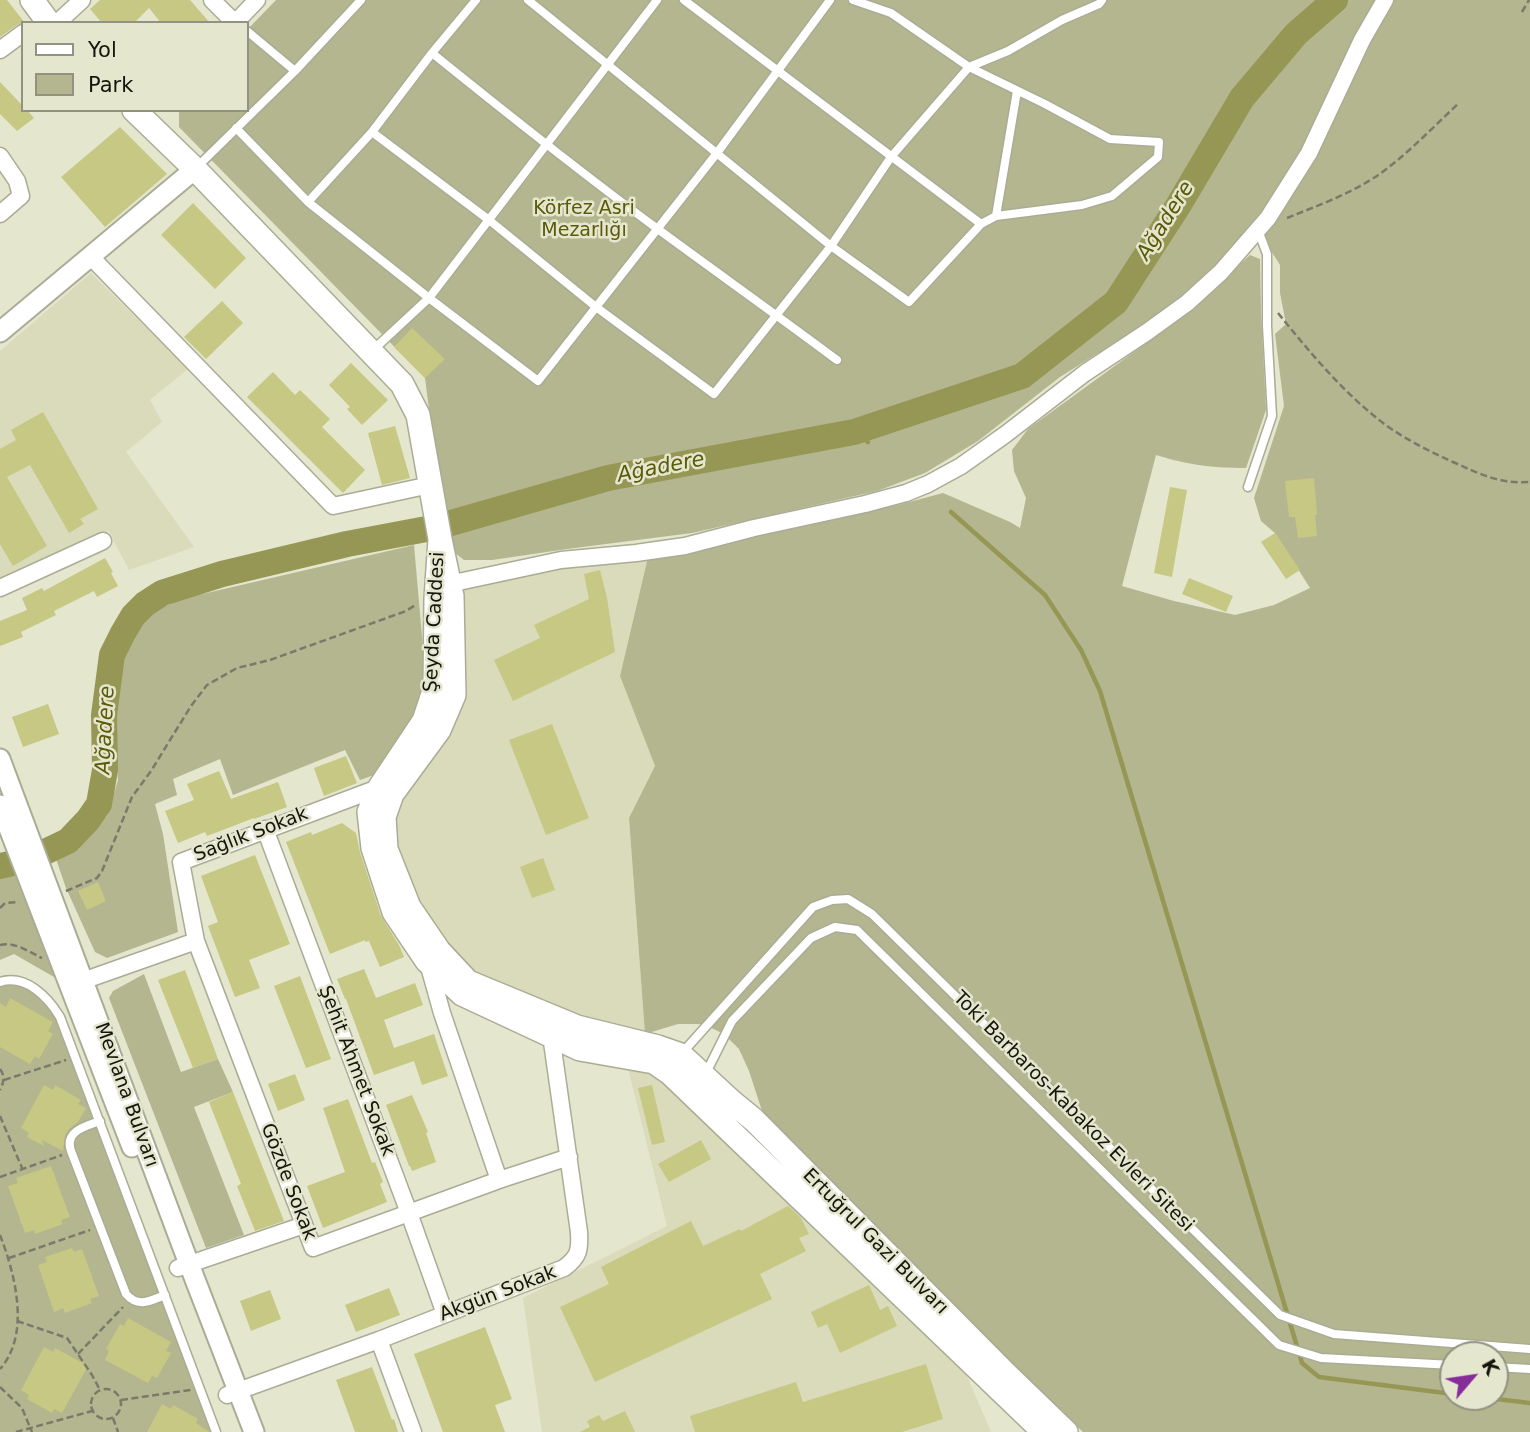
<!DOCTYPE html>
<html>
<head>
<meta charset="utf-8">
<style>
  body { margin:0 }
  #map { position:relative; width:1530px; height:1432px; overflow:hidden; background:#e4e6ce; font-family:"DejaVu Sans",sans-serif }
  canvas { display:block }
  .legend { position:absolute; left:21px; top:21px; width:228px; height:91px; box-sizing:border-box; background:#e4e6ce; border:2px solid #919281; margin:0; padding:9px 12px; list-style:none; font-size:21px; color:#15150d }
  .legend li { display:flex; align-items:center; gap:14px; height:35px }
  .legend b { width:35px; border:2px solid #919281 }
  .north { position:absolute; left:1439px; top:1341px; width:70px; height:70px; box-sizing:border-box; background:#e4e6ce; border:2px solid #919281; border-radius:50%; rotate:61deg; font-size:19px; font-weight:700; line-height:28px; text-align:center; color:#15150d }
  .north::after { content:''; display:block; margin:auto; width:24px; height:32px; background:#862d9a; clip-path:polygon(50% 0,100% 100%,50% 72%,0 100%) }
</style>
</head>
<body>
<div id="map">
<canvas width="1530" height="1432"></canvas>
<ul class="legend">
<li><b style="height:9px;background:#fff"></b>Yol</li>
<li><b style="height:19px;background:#b4b68f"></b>Park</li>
</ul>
<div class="north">K</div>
</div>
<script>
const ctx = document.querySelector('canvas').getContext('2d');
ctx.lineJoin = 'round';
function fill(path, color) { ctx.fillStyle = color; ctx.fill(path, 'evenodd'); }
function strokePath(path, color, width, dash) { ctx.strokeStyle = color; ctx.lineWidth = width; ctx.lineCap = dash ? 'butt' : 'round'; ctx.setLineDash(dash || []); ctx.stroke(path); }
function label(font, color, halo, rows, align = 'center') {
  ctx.font = font + ' "DejaVu Sans",sans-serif'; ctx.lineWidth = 5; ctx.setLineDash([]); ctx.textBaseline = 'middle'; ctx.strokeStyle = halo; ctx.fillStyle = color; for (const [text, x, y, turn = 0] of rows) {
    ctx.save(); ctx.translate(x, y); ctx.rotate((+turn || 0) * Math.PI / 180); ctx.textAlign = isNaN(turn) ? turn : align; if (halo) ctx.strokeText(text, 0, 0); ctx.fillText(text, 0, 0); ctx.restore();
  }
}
const built = new Path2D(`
  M91 273 188 369 150 400 162 422 126 452 194 547 129 570 109 531 0 582V351Z
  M648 557 620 676 655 766 629 818 645 1034 581 1019 473 976 415 903 391 841V817L458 591 542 571Z
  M627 1064 656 1072 961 1362 991 1432H542L523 1298 667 1226Z`);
const green = new Path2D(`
  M276 0H1530V1432H1083L865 1221 763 1114 749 1071 739 1049 724 1034 703 1024H678L645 1034 629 818 655 766 620 676 648 557 696 549 898 505 943 493 1010 522 1020 528 1026 498 1014 471 1012 450 1028 429 1178 320 1250 255 1260 259 1261 313 1266 410 1246 468C1212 468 1189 465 1156 455L1122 586 1174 601 1235 615 1274 605 1310 588 1275 533 1261 521 1254 498 1284 406 1275 334 1286 324 1280 293V265L1258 230 1242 240 1171 307 1060 377 978 441 925 473 877 491 692 533 567 549 492 560H464L447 547 425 378 179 127V110H247V30ZM1453 1355H1495V1397H1453Z
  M414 545 427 693 385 771 360 780 345 750 233 795 220 759 173 779 177 795 155 804 163 834 178 932 107 958 95 952 66 888 56 859 107 816 118 780 115 740 119 670 133 634 153 611 185 598Z
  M21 875 61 981 14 954 0 960V879Z
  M144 974 181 1072 218 1059 233 1092 194 1107 244 1235 206 1248 109 998 113 991Z
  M0 982H22L52 1003 216 1432H0Z`);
const stream = new Path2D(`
  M854 432 868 442
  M951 512 1045 595 1081 650 1100 691 1302 1363 1319 1377 1453 1394
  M1480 1397 1530 1403`);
const river = new Path2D(`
  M0 866 28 860 68 841 88 820 99 804 105 770 104 715 112 655 123 633 133 616 145 604 162 593 222 574 347 544 437 527 608 478 854 432 1022 376 1116 302 1178 206 1242 98 1296 34 1335 0`);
const building = new Path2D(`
  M0 0H7L25 23 17 25 0 37Z
  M100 0H190L210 23H161L149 8 134 23H102L90 9Z
  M0 82 23 106V110H27L34 118 17 131 0 114Z
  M120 127 167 174 105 227 61 177Z
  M193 203 246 258 215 289 161 235Z
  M222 301 243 323 206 359 184 337Z
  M412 328 445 359 425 378 394 347Z
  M351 363 388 400 362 425 347 409 350 407 329 385Z
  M273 372 295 395 300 390 330 419 322 427 365 470 343 493 247 397Z
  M43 412 98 509 80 519 84 524 69 533 30 465 7 477 47 546 13 566 0 544V449L16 440 11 430Z
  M395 426 410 478 382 485 368 433Z
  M1314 478 1317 515H1315L1317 536 1298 538 1295 517H1289L1285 481Z
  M1170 487 1187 490 1172 577 1154 573Z
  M1275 533 1300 570 1286 579 1261 542Z
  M105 558 113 572 111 573 118 586 97 597 94 591 54 611 56 615 21 632 23 637 0 646V621L27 610 22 598 42 588 44 591Z
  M600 570 607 598 615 652 513 701 494 660 540 638 534 625 589 599 584 574Z
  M1189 578 1233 596 1226 612 1182 594Z
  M48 704 59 734 23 747 12 717Z
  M552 724 589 818 546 835 509 740Z
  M346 756 357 783 324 796 314 768Z
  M219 771 231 799 278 782 287 807 254 819V818L207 836 205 832 178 843 165 811 194 800 187 784Z
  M342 823 356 833 360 852 381 916 399 945 404 957 380 967 369 941 365 942V940L330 954 286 842 311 832 312 835Z
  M255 855 290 944 249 960 260 988 235 997 208 926 218 922 201 876Z
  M543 858 555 890 532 898 520 867Z
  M98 882 106 901 87 910 78 891Z
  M364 969 376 998 415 983 423 1005 384 1020 394 1048 434 1034 448 1076 422 1085 414 1061 374 1075 346 999H345L337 979Z
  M185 970 218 1059 193 1068 158 980Z
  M300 976 331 1059 306 1068 274 986Z
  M10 998 53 1022 48 1031 53 1034 39 1059 35 1056 30 1064 0 1047V1003L6 1007Z
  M295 1074 305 1100 278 1111 268 1084Z
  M44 1085 53 1090 55 1085 81 1100 78 1104 86 1108 78 1122 69 1129 65 1135 63 1151 42 1140 44 1146 27 1137 29 1133 21 1128Z
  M652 1085 665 1142 652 1145 638 1088Z
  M233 1092 284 1221 255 1231 237 1186 241 1184 209 1102Z
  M412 1095 428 1132 426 1133 436 1162 412 1171 410 1166H409L386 1105Z
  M348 1099 372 1163 375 1162 383 1182 380 1184 387 1202 323 1228 307 1186 345 1172 323 1108Z
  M701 1140 711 1159 669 1182 658 1164Z
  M51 1166 70 1217 61 1220 63 1224 35 1234 34 1230 25 1233 8 1186 18 1183 16 1178Z
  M788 1206 801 1218 809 1234 799 1238 806 1251 760 1274 772 1299 595 1382 560 1307 609 1284 601 1267 691 1221 703 1246 740 1229 741 1231Z
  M72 1248 74 1252 82 1249 99 1296 90 1299 92 1303 65 1313 63 1308 54 1312 38 1265 47 1262 45 1257Z
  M869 1285 880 1310 888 1306 897 1326 840 1353 827 1324 818 1328 811 1312Z
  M389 1288 400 1315 356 1332 345 1305Z
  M270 1290 281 1319 251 1331 240 1301Z
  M128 1318 171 1342 166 1351 171 1353 157 1378 152 1376 148 1383 105 1360 109 1351 106 1349 120 1324 124 1326Z
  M485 1327 512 1399 495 1405 505 1432H443L414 1354Z
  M44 1347 53 1352 55 1348 88 1366 62 1413 54 1409 52 1413 27 1399 29 1395 21 1390Z
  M926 1364 943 1419 902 1432H695L690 1416 796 1382 803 1402Z
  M372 1367 392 1420 394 1419 398 1432H355L336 1380Z
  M162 1404 171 1409 173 1405 198 1419 196 1423 209 1432H147Z
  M625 1411 635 1432H580L590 1427 587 1421 599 1415 603 1421Z`);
const path = new Path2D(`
  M1522 12 1529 0
  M1287 218C1319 205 1353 193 1381 173 1410 152 1434 126 1459 103
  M1278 313C1308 350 1340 389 1378 419 1400 437 1427 450 1453 462 1480 474 1499 484 1530 482
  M66 891 97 878 102 871 132 797 151 771 191 706 207 685 237 668 270 660 406 611 417 604
  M0 908 5 903 19 902
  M0 945C14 941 29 952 42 958
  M0 1069C5 1076 4 1082 0 1090
  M4 1080 66 1060
  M0 1116 22 1168
  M0 1177 62 1155
  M0 1235C15 1274 31 1334 0 1369
  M9 1258 90 1230
  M17 1321 67 1338 92 1375 100 1390
  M78 1354 123 1307
  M0 1387 22 1408 32 1432
  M91 1404a15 15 0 1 1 30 0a15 15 0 1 1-30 0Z
  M121 1400 191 1390
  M113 1418 118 1432
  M16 1432 92 1411`);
const service = new Path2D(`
  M528 0 831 246 909 302 981 224
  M684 0 981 224 996 216 1082 205 1112 196 1158 157 1159 142 1110 139 1045 104 969 67 891 13 853 0
  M247 31 295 71
  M432 53C505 112 579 171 655 227 716 272 777 315 837 360
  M236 128 308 202 372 132 432 53 476 0
  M372 132 489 220 596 307 714 394 831 246 891 157 969 67 1008 51 1062 20 1099 4 1102 0
  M197 167 295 71 361 0
  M308 202 429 298 538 381 717 153 830 0
  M996 216 1017 91
  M373 350 429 298 657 0
  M1248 487 1272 416 1267 326V254L1258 230
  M0 982C26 974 48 997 60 1017L216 1432
  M683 1052 813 907 832 900 848 899 872 914 1280 1315 1334 1334 1530 1349
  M705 1075 732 1021 811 938 835 927 857 930 1279 1345 1321 1358 1453 1365
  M100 1121C86 1126 64 1131 71 1151L126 1294C138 1308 150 1301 165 1295
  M1495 1367 1530 1369`);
const minor = new Path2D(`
  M212 0 235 23
  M57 23 82 0
  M235 23 257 0
  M0 50 23 33
  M0 156 17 181 21 196 0 214
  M91 257 333 506 430 485
  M0 588 103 541
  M445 590 449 584 561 560 636 553 685 546 754 528 865 504 906 493 928 484 961 466 1006 434 1085 373 1147 332 1187 303 1221 272 1268 218 1309 153 1362 40 1385 0
  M265 829 409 1213 445 1314
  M196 941 313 1248 499 1180 569 1157
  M428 963 442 1013 499 1180
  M74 984 196 941 181 862 386 785
  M178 1268 304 1225
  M379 1340 413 1432
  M227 1395 379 1340 564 1268C579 1257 580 1250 579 1232L550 1028`);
const tertiary = new Path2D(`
  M0 332 195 169
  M0 759 189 1264 254 1432
  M0 805 132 1147`);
const secondary = new Path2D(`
  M32 0 49 23
  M134 110 195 169 402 384 418 415 440 539
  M1044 1432 670 1073 654 1062 580 1049 462 994 427 961 394 912 373 848 369 812 380 787 424 721 435 688 436 599 440 539 452 596 454 695 439 730 392 794 384 817 386 849 409 907 439 951 468 982 577 1027 658 1047 681 1055 732 1102 754 1120 1005 1373 1066 1432`);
const parkNames = [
  ["Körfez Asri",584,209],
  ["Mezarlığı",584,231]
];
const streetNames = [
  ["Şeyda Caddesi",435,622,-87],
  ["Sağlık Sokak",251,835,-21],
  ["Şehit Ahmet Sokak",356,1071,69],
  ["Mevlana Bulvarı",126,1095,70],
  ["Toki Barbaros-Kabakoz Evleri Sitesi",1073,1112,45],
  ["Gözde Sokak",288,1182,69],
  ["Ertuğrul Gazi Bulvarı",875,1242,45],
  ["Akgün Sokak",498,1294,-21]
];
const waterNames = [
  ["Ağadere",1166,221,-58],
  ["Ağadere",661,468,-11],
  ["Ağadere",106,730,-87]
];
fill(built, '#d9dbbb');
fill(green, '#b4b68f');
strokePath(stream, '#969755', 4.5);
strokePath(river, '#969755', 26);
fill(building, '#c6c884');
strokePath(service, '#aaac95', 11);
strokePath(minor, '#aaac95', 19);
strokePath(tertiary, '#aaac95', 23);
strokePath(secondary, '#aaac95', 26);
strokePath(path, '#797a6a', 2.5, [7, 3.5]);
strokePath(service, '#fff', 8);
strokePath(minor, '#fff', 16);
strokePath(tertiary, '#fff', 19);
strokePath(secondary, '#fff', 23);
label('19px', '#5a5a09', '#e4e6ce', parkNames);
label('19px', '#15150d', '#e4e6ce', streetNames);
label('italic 21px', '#5a5a08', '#e4e6ce', waterNames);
</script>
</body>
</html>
